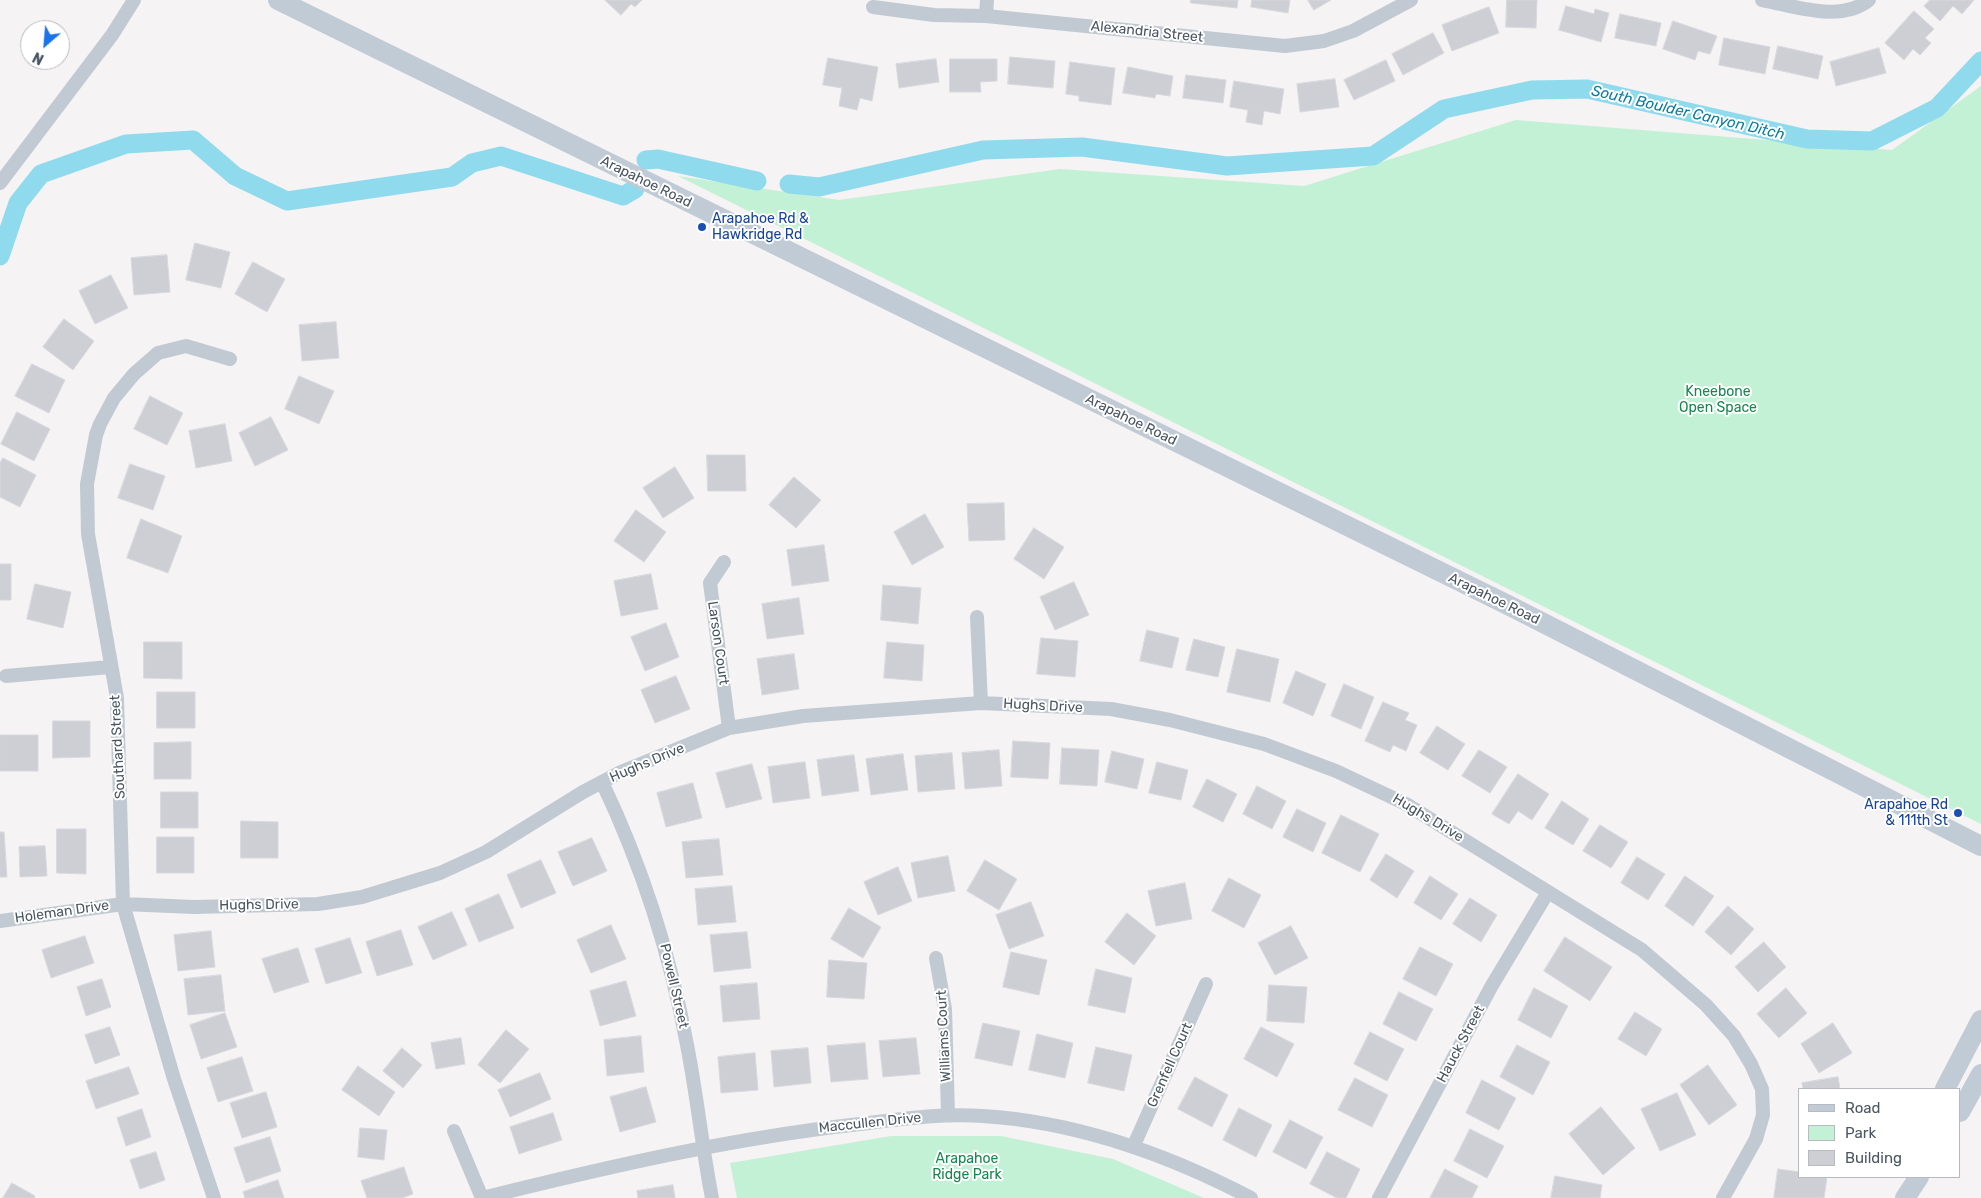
<!DOCTYPE html>
<html>
<head>
<meta charset="utf-8">
<style>
  body { margin:0 }
  #map { position:relative; width:1981px; height:1198px; overflow:hidden; background:#f5f3f3; font-family:Rubik,sans-serif }
  canvas { display:block }
  .legend { position:absolute; left:1798px; top:1088px; width:162px; height:90px; box-sizing:border-box; background:#fff; border:1px solid #b7bbc0; margin:0; padding:6px 9px; list-style:none; font-size:15px; color:#4a5661 }
  .legend li { display:flex; align-items:center; gap:10px; height:25px }
  .legend b { width:25px; border:1px solid #b7bbc0 }
  .north { position:absolute; left:20px; top:20px; width:50px; height:50px; box-sizing:border-box; background:#fff; border:1px solid #b7bbc0; border-radius:50%; rotate:207deg; font-size:14px; font-weight:700; line-height:20px; text-align:center; color:#4a5661 }
  .north::after { content:''; display:block; margin:auto; width:18px; height:22px; background:#1a73e8; clip-path:polygon(50% 0,100% 100%,50% 72%,0 100%) }
</style>
</head>
<body>
<div id="map">
<canvas width="1981" height="1198"></canvas>
<ul class="legend">
<li><b style="height:6px;background:#c1cbd6"></b>Road</li>
<li><b style="height:14px;background:#c3f1d5"></b>Park</li>
<li><b style="height:14px;background:#cdcfd5"></b>Building</li>
</ul>
<div class="north">N</div>
</div>
<script>
const ctx = document.querySelector('canvas').getContext('2d');
ctx.lineJoin = 'round';
function fill(path, color) { ctx.fillStyle = color; ctx.fill(path, 'evenodd'); }
function strokePath(path, color, width, dash) { ctx.strokeStyle = color; ctx.lineWidth = width; ctx.lineCap = dash ? 'butt' : 'round'; ctx.setLineDash(dash || []); ctx.stroke(path); }
function label(font, color, halo, rows, align = 'center') {
  ctx.font = font + ' Rubik,sans-serif'; ctx.lineWidth = 4; ctx.setLineDash([]); ctx.textBaseline = 'middle'; ctx.strokeStyle = halo; ctx.fillStyle = color; for (const [text, x, y, turn = 0] of rows) {
    ctx.save(); ctx.translate(x, y); ctx.rotate((+turn || 0) * Math.PI / 180); ctx.textAlign = isNaN(turn) ? turn : align; if (halo) ctx.strokeText(text, 0, 0); ctx.fillText(text, 0, 0); ctx.restore();
  }
}
const green = new Path2D(`
  M1981 86V824L678 176 839 200 1060 169 1304 186 1516 120 1892 150Z
  M891 1136H1001L1113 1159 1204 1198H737L730 1163Z`);
const canal = new Path2D(`
  M646 160 658 159 757 181
  M789 184 819 187 983 150 1082 147 1227 166 1373 156 1444 109 1532 90 1587 89 1807 139 1872 141 1937 108 1981 61
  M0 256 18 203 41 174 126 144 193 140 235 176 287 201 452 177 472 163 501 156 623 196 635 189`);
const building = new Path2D(`
  M605 0H642L635 7 631 4 621 15Z
  M1191 0H1238L1237 8 1191 3Z
  M1252 0H1290L1288 13 1251 7Z
  M1308 0H1331L1314 10Z
  M1507 0H1537L1536 28 1506 27Z
  M1930 0H1974L1962 14 1953 6 1940 21 1924 6Z
  M1566 6 1594 14 1595 9 1609 13 1601 42 1559 30Z
  M1489 7 1499 33 1452 51 1442 25Z
  M1914 11 1934 29 1925 38 1931 43 1920 55 1913 49 1904 60 1885 43Z
  M1620 14 1661 23 1656 46 1615 38Z
  M1673 21 1717 36 1710 54 1698 51 1695 60 1663 49Z
  M1433 33 1444 53 1403 75 1392 54Z
  M1724 38 1770 47 1765 74 1719 65Z
  M1778 46 1823 56 1818 79 1773 69Z
  M1879 48 1886 73 1836 86 1830 62Z
  M1010 57 1055 61 1053 88 1008 84Z
  M828 58 878 67 872 101 860 98 857 110 839 106 842 88 823 85Z
  M936 59 939 82 899 88 896 64Z
  M950 59H997V81L980 82 981 92H950Z
  M1386 60 1395 81 1354 100 1344 80Z
  M1070 62 1115 68 1111 105 1079 101V96L1066 94Z
  M1128 67 1173 76 1170 96 1156 94 1155 98 1123 93Z
  M1186 75 1226 80 1223 103 1183 98Z
  M1335 79 1339 107 1300 112 1297 84Z
  M1234 81 1284 89 1280 114 1264 111 1262 125 1246 122 1248 110 1230 107Z
  M195 243 230 252 221 288 186 280Z
  M167 255 170 292 134 295 131 258Z
  M253 262 285 279 267 312 235 294Z
  M111 275 128 308 95 324 79 291Z
  M64 319 94 341 73 370 43 347Z
  M336 322 339 358 302 361 299 325Z
  M32 364 65 380 49 413 15 396Z
  M299 376 334 391 319 424 285 409Z
  M150 396 183 413 167 445 134 429Z
  M17 412 50 429 34 461 1 444Z
  M271 417 288 450 255 466 239 433Z
  M225 424 232 461 196 468 189 431Z
  M707 455H745L746 491H708Z
  M3 458 36 475 20 507 0 497V463Z
  M130 464 165 476 153 510 118 498Z
  M675 467 694 498 663 518 643 488Z
  M794 477 821 500 796 528 769 505Z
  M1004 503 1005 540 969 541 967 504Z
  M636 510 666 532 644 562 614 541Z
  M925 514 944 547 912 565 894 532Z
  M141 519 182 536 168 573 127 558Z
  M1034 528 1064 547 1044 579 1014 559Z
  M824 545 829 581 792 586 787 550Z
  M0 564H11V600H0Z
  M651 574 658 609 621 616 614 581Z
  M1074 582 1089 615 1055 630 1040 597Z
  M35 584 71 592 63 628 27 619Z
  M883 585 921 588 918 624 881 620Z
  M799 598 804 634 767 639 762 604Z
  M666 623 679 657 645 671 631 637Z
  M1147 630 1179 638 1172 668 1140 661Z
  M1041 638 1078 641 1075 677 1037 674Z
  M1194 639 1225 647 1218 677 1186 670Z
  M144 642H182V679L144 678Z
  M887 642 924 645 922 681 884 678Z
  M1237 649 1279 659 1270 702 1227 692Z
  M794 654 799 689 762 695 757 659Z
  M1296 671 1326 684 1313 716 1283 703Z
  M676 676 690 709 655 723 641 690Z
  M1344 684 1374 697 1361 729 1331 716Z
  M157 692H195V728H157Z
  M1383 702 1409 713 1405 720 1417 725 1406 751 1393 745 1390 752 1365 741Z
  M53 721H90V757L53 758Z
  M1437 726 1465 744 1448 770 1420 753Z
  M0 735H38V771H0Z
  M1013 741 1050 743 1048 779 1011 777Z
  M191 742V779H154V743Z
  M1062 748 1099 750 1097 786 1060 784Z
  M999 750 1002 786 965 789 962 753Z
  M1479 750 1507 767 1490 793 1462 776Z
  M1112 751 1144 759 1137 789 1105 782Z
  M952 753 955 789 918 792 915 756Z
  M903 754 908 790 871 795 866 759Z
  M854 755 859 791 822 796 817 760Z
  M805 762 810 798 773 803 768 767Z
  M1157 762 1188 770 1181 800 1149 793Z
  M752 764 762 799 726 808 716 773Z
  M1518 774 1549 794 1532 820 1518 811 1509 824 1492 814Z
  M1207 779 1237 794 1223 822 1193 807Z
  M693 783 702 818 666 827 657 793Z
  M1257 786 1286 801 1272 829 1243 814Z
  M161 792H198V828H161Z
  M1562 801 1589 819 1573 845 1545 828Z
  M1297 809 1326 823 1313 852 1283 837Z
  M1341 815 1379 834 1360 872 1322 853Z
  M241 821 278 822V858H241Z
  M1600 825 1628 842 1611 868 1583 851Z
  M57 829H86V874L57 873Z
  M0 832H4L7 877H0Z
  M157 837H194V873H157Z
  M592 838 607 871 573 886 558 852Z
  M719 839 723 875 686 878 682 842Z
  M45 846 47 876 20 877 19 847Z
  M1386 854 1414 871 1397 898 1370 880Z
  M948 856 955 891 918 898 911 863Z
  M1637 857 1665 874 1648 900 1621 883Z
  M541 860 556 893 521 908 507 875Z
  M985 860 1017 879 999 910 967 891Z
  M898 867 912 901 878 915 864 882Z
  M1430 876 1458 894 1441 920 1414 903Z
  M1685 876 1714 896 1693 926 1665 906Z
  M1229 878 1261 895 1244 928 1212 911Z
  M1185 883 1192 919 1156 926 1148 891Z
  M732 886 736 922 698 925 695 889Z
  M499 894 514 928 479 942 465 909Z
  M1470 898 1497 915 1481 942 1453 924Z
  M1031 902 1044 936 1009 949 996 915Z
  M1728 906 1754 929 1731 955 1705 932Z
  M849 908 881 927 863 958 831 939Z
  M452 912 467 945 433 960 418 927Z
  M1127 913 1156 936 1134 965 1105 942Z
  M611 925 626 959 591 973 577 940Z
  M1291 926 1308 958 1275 975 1258 943Z
  M401 930 413 965 377 976 366 942Z
  M211 931 215 967 178 971 174 935Z
  M747 932 751 968 714 972 710 935Z
  M85 936 94 963 51 978 42 950Z
  M1565 937 1612 967 1590 1001 1544 971Z
  M350 938 362 973 326 984 315 949Z
  M1764 942 1786 967 1758 992 1735 967Z
  M1420 947 1453 964 1436 996 1403 979Z
  M298 948 309 982 274 993 262 959Z
  M1011 952 1047 960 1039 995 1003 987Z
  M829 960 867 963 864 999 827 997Z
  M1096 969 1132 978 1125 1013 1088 1005Z
  M221 975 225 1011 188 1015 184 979Z
  M102 979 111 1007 86 1016 77 987Z
  M626 981 636 1016 600 1026 590 991Z
  M757 983 760 1019 723 1022 720 986Z
  M1269 985 1307 987 1304 1023 1267 1021Z
  M1534 988 1568 1006 1551 1038 1518 1020Z
  M1786 988 1807 1013 1779 1038 1757 1014Z
  M1399 992 1433 1009 1416 1041 1383 1024Z
  M1635 1012 1662 1029 1646 1056 1618 1039Z
  M225 1013 237 1047 201 1059 190 1025Z
  M983 1023 1020 1031 1012 1066 975 1058Z
  M1833 1023 1852 1053 1819 1073 1801 1044Z
  M110 1027 120 1055 95 1064 85 1035Z
  M1261 1027 1294 1044 1277 1077 1244 1059Z
  M506 1030 529 1049 500 1083 478 1065Z
  M1370 1032 1404 1049 1387 1081 1354 1064Z
  M1037 1034 1073 1043 1065 1078 1029 1070Z
  M641 1036 644 1072 607 1076 604 1040Z
  M461 1038 465 1064 436 1069 431 1043Z
  M916 1038 920 1074 883 1077 879 1041Z
  M865 1043 868 1079 831 1082 827 1046Z
  M1517 1045 1550 1062 1533 1095 1500 1077Z
  M1096 1047 1132 1055 1124 1091 1088 1083Z
  M402 1048 422 1065 403 1088 383 1071Z
  M808 1048 811 1083 774 1087 771 1051Z
  M755 1053 758 1090 721 1093 718 1057Z
  M242 1057 253 1091 218 1102 207 1068Z
  M1708 1065 1737 1105 1709 1125 1680 1085Z
  M358 1066 395 1092 379 1116 342 1090Z
  M129 1067 139 1094 96 1109 86 1081Z
  M540 1073 551 1099 510 1117 498 1090Z
  M1195 1077 1228 1095 1212 1127 1178 1109Z
  M1838 1077 1840 1089H1803L1802 1083Z
  M1355 1078 1388 1095 1372 1127 1338 1110Z
  M1482 1080 1516 1098 1499 1130 1466 1113Z
  M646 1087 656 1122 620 1132 610 1097Z
  M266 1092 277 1127 242 1138 230 1103Z
  M1677 1093 1696 1135 1660 1151 1641 1109Z
  M1601 1107 1635 1148 1603 1175 1569 1134Z
  M1239 1108 1272 1125 1256 1157 1223 1140Z
  M142 1109 151 1137 126 1146 117 1118Z
  M553 1113 562 1140 519 1154 510 1127Z
  M1290 1120 1323 1137 1306 1169 1273 1152Z
  M360 1128 387 1130 384 1160 358 1157Z
  M1470 1129 1504 1146 1487 1178 1454 1161Z
  M270 1137 281 1171 246 1183 234 1148Z
  M156 1152 165 1180 140 1189 130 1160Z
  M1327 1152 1360 1169 1346 1198H1337L1310 1184Z
  M404 1167 413 1194 402 1198H367L361 1181Z
  M1445 1169 1478 1186 1472 1198H1430Z
  M1778 1169 1800 1172V1177H1827L1824 1198H1774Z
  M1555 1176 1602 1185 1600 1198H1551Z
  M278 1180 284 1198H245L243 1192Z
  M12 1183 35 1196 34 1198H3Z
  M673 1185 675 1198H638L637 1191Z`);
const street = new Path2D(`
  M1762 0C1795 6 1840 23 1869 0
  M873 7 934 15 986 16 1285 46 1324 41 1353 31 1411 0
  M986 16 987 0
  M0 183 112 35 134 0
  M724 562 710 583 729 728
  M977 617 981 703
  M6 676 110 667
  M602 782C642 866 670 953 687 1045 697 1095 702 1147 712 1198
  M0 921 123 904 194 907 318 904 362 897 440 873 486 852 583 792 621 772 729 728 803 716 981 703 1111 709 1170 720 1264 744 1336 771 1406 804 1642 950 1706 1005 1734 1036 1751 1064 1762 1089 1763 1115 1756 1139 1723 1198
  M936 958 945 1009 948 1114
  M454 1131 482 1198
  M1134 1145 1206 984
  M214 1198 174 1079 123 904 117 698 88 534 87 484 96 435 100 424 114 398 134 374 158 353 186 346 230 359
  M482 1198C607 1167 732 1138 860 1124 901 1119 942 1113 983 1116 1078 1122 1167 1154 1251 1198
  M1379 1198 1491 987 1548 892`);
const secondary = new Path2D(`
  M278 0 1508 605 1981 846
  M1945 1089 1981 1020
  M1960 1112 1981 1074
  M1905 1198 1919 1177`);
const markers = [
  [702,227,5,"#1a4fb4"],
  [1958,813,5,"#1a4fb4"]
];
const streetNames = [
  ["Alexandria Street",1147,32,6],
  ["Arapahoe Road",646,182,26],
  ["Arapahoe Road",1131,420,26],
  ["Arapahoe Road",1494,599,26],
  ["Larson Court",718,643,82],
  ["Hughs Drive",1043,706,3],
  ["Southard Street",118,747,-93],
  ["Hughs Drive",647,763,-23],
  ["Hughs Drive",1428,818,31],
  ["Hughs Drive",259,905,-1],
  ["Holeman Drive",62,912,-8],
  ["Powell Street",674,986,77],
  ["Williams Court",944,1036,-93],
  ["Hauck Street",1461,1044,-62],
  ["Grenfell Court",1170,1065,-66],
  ["Maccullen Drive",870,1123,-6]
];
const transitNames = [
  ["Arapahoe Rd &",712,219],
  ["Hawkridge Rd",712,235],
  ["Arapahoe Rd",1948,805,"right"],
  ["& 111th St",1948,821,"right"]
];
const parkNames = [
  ["Kneebone",1718,392],
  ["Open Space",1718,408],
  ["Arapahoe",967,1159],
  ["Ridge Park",967,1175]
];
const waterNames = [
  ["South Boulder Canyon Ditch",1688,113,13]
];
fill(green, '#c3f1d5');
strokePath(canal, '#90daee', 19);
fill(building, '#cdcfd5');
strokePath(building, '#d7d9de', 1);
strokePath(street, '#c1cad2', 14);
strokePath(secondary, '#c1cbd6', 20);
for (const [x, y, r, color] of markers) { const dot = new Path2D(); dot.arc(x, y, r, 0, 2 * Math.PI); ctx.fillStyle = color; ctx.fill(dot); strokePath(dot, '#fff', 2); }
label('14px', '#4a5661', '#fff', streetNames);
label('14px', '#164399', '#fff', transitNames, 'left');
label('14px', '#17864f', '#fff', parkNames);
label('italic 15px', '#0c7c9b', '#fff', waterNames);
</script>
</body>
</html>
